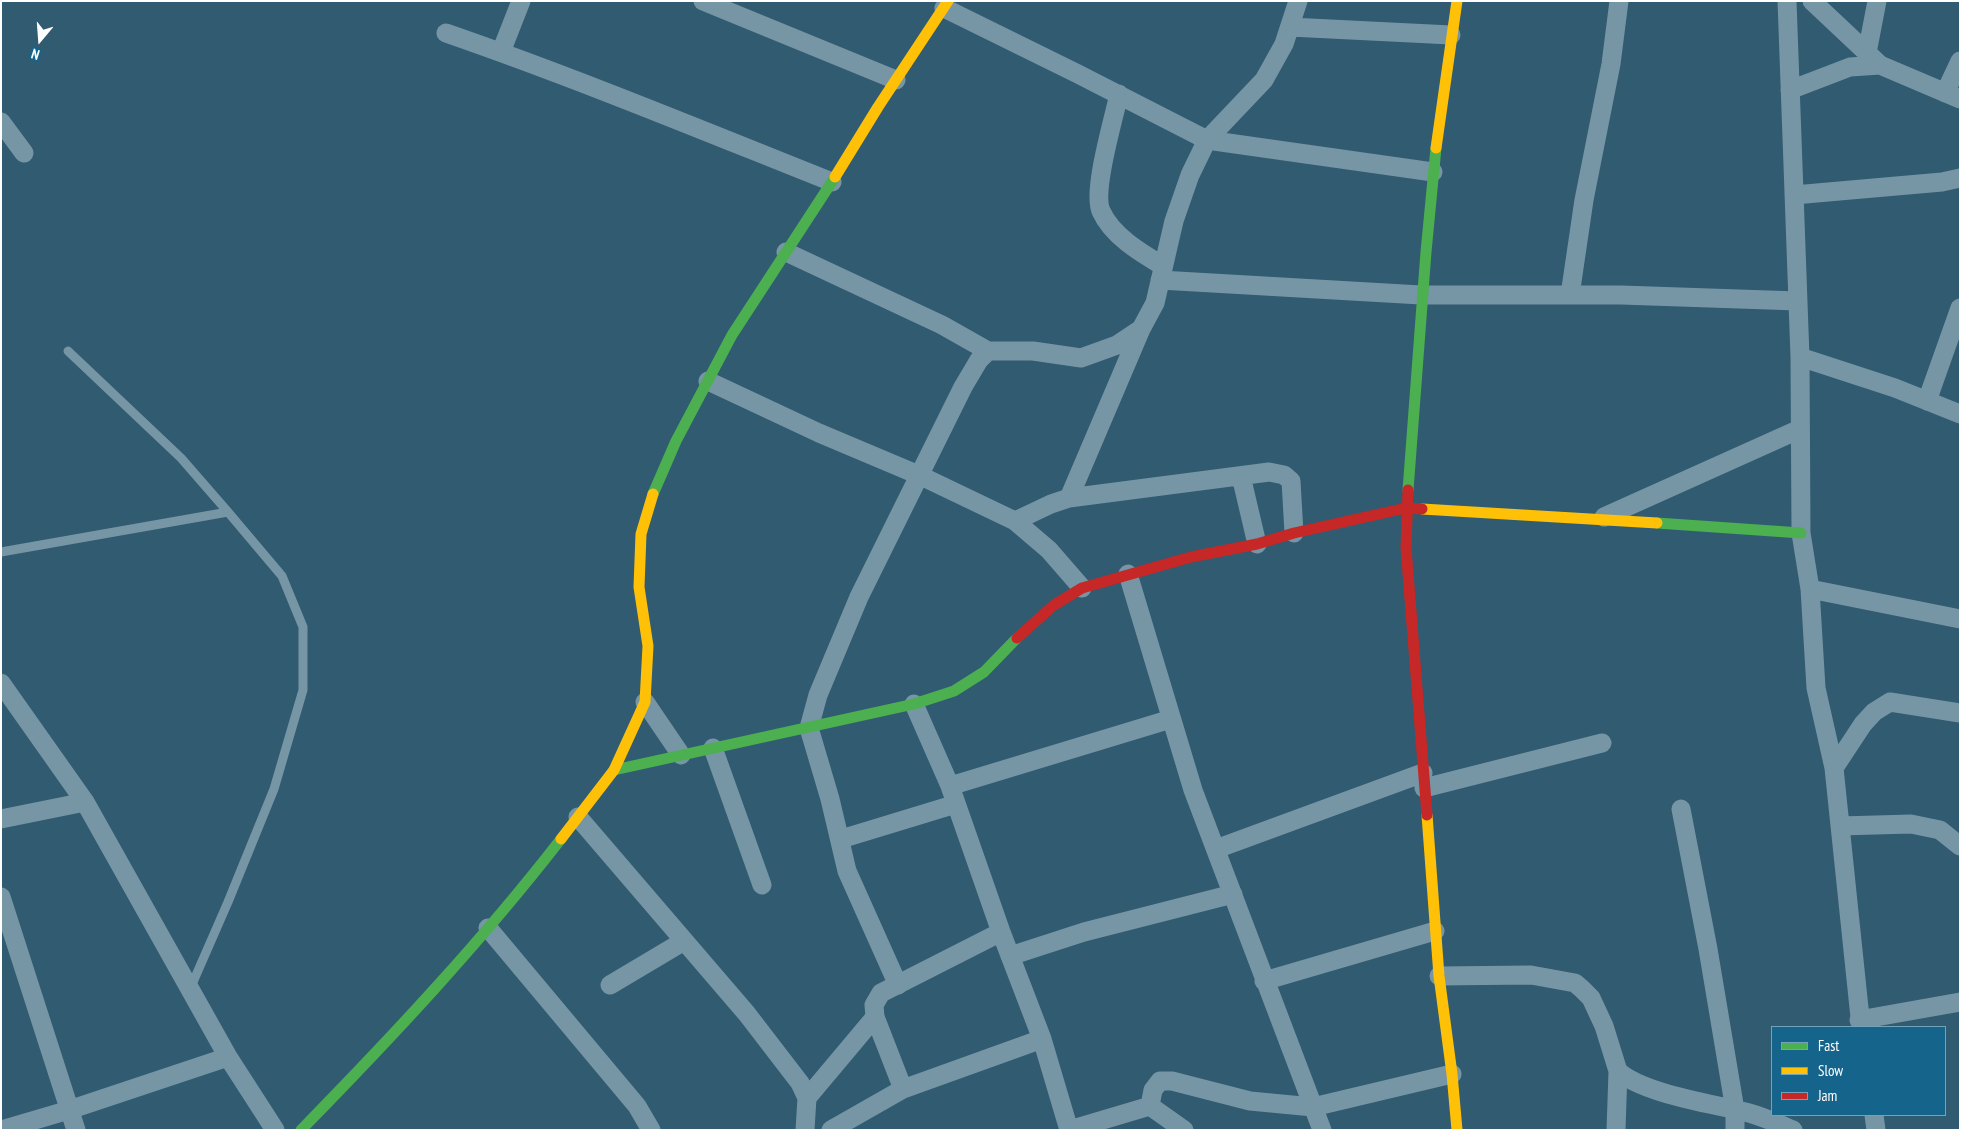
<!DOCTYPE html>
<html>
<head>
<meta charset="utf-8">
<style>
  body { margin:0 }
  #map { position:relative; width:1961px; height:1131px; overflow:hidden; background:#305b70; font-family:"PT Sans Narrow",sans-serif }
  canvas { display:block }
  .frame { position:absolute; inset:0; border:2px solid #fff; pointer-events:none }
  .legend { position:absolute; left:1771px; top:1026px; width:175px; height:90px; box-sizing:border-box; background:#15648b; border:1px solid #73a2b9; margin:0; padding:6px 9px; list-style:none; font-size:15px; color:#fff }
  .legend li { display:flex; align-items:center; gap:10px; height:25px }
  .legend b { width:25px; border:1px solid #73a2b9 }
  .north { position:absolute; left:15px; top:15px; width:50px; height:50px; -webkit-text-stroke:4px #15648b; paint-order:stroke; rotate:198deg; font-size:14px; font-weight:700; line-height:20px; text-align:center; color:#fff }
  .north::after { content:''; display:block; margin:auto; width:18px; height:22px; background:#fff; clip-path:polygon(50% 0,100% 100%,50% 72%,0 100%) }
</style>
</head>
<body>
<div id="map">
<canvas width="1961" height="1131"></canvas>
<div class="frame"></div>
<ul class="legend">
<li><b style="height:6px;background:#4caf50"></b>Fast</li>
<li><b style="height:6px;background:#ffc107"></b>Slow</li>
<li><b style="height:6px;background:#c62828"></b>Jam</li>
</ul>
<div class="north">N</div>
</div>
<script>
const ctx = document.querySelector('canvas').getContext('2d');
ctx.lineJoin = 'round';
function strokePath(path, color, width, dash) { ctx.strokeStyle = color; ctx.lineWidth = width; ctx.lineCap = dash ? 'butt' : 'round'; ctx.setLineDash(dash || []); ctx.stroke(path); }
const lane = new Path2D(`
  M68 351 181 458 228 512 282 576 303 627V690L274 789 228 902 190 989
  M1 552 228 512`);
const street = new Path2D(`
  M703 1 896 80
  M1787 1 1800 357 1801 533 1810 589 1816 688 1834 768 1861 1027
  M1812 1 1880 65 1960 99
  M944 8 1078 74 1207 140 1433 172
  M1290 27 1451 35
  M446 33C576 78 704 131 832 182
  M501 52 521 1
  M1867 53 1877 1
  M1790 90 1850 67 1880 65
  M1945 93 1960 61
  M1119 94C1114 118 1092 191 1101 211 1112 236 1141 253 1163 266
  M1 122 24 153
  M1794 195 1942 182 1960 178
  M786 252 942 325 988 351H1033L1081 358 1117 345 1141 329 1155 303 1174 221 1190 175 1207 140 1264 80 1284 44 1298 1
  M1160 280 1421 295H1621L1798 301
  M1570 295 1584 200 1611 64 1619 1
  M1800 357 1895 388 1960 414
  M708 381 819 433 921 476 1015 521 1049 550 1082 588
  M1927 401 1960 308
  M1241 476 1257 544
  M1069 498 1141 329
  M1604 517 1800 429
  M1015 521 1051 504 1069 498 1269 472 1284 475 1291 481 1294 533
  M1128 574 1193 790 1322 1130
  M1810 589 1960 619
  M1 683 85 802 228 1057 275 1130
  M645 702 681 755
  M914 704 950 786 1001 932 1042 1039 1069 1130
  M713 748 762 885
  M1834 768 1863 724 1874 712 1890 702 1960 713
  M950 786 1171 719
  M1424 788 1602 743
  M1681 809 1708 949 1735 1110V1130
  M578 817 747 1014 800 1083 807 1098 805 1130
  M1 819 85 802
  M1840 826 1911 824 1940 830 1960 846
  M841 839 956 804
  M1216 849 1423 773
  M1 897 76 1130
  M488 928 637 1106 651 1130
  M1010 956 1084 932 1233 894
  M1439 976 1531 975 1575 983 1582 989 1591 998 1604 1026 1618 1071 1616 1130
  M1264 981 1435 931
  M610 985 684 941
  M898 985 847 871 830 799 809 728 818 695 859 597 963 387 979 360 988 351
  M1859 1020 1960 1002
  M1618 1071C1643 1094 1715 1104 1749 1113 1764 1117 1779 1124 1793 1130
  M903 1089 875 1017 874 1005 881 993 1001 932
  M807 1098 875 1017
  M1150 1106 1153 1090 1160 1081H1172L1250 1101 1313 1107 1452 1074
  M1874 1115 1876 1130
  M1 1130 69 1110 228 1057
  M831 1130 903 1089 1042 1039
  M1069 1130 1150 1106 1184 1130`);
const fast = new Path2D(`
  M1408 490 1426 252 1436 148
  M653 494 676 441 732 335 835 177
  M1657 523 1801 533
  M614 770 914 704 954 691 984 672 1017 638
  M301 1130C392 1037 481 942 561 839`);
const slow = new Path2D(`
  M1436 148 1457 1
  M835 177 878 107 948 1
  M1422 509 1657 523
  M1427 815 1439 976 1452 1074 1457 1130
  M561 839 614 770 645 702 648 646 639 587 641 534 653 494`);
const jam = new Path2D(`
  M1408 490 1406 548 1427 815
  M1017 638 1054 605 1082 588 1191 557 1257 544 1294 533 1406 508 1422 509`);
strokePath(lane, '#7796a5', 9);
strokePath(street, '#7796a5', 19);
strokePath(fast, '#4caf50', 11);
strokePath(slow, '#ffc107', 11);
strokePath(jam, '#c62828', 11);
</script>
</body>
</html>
